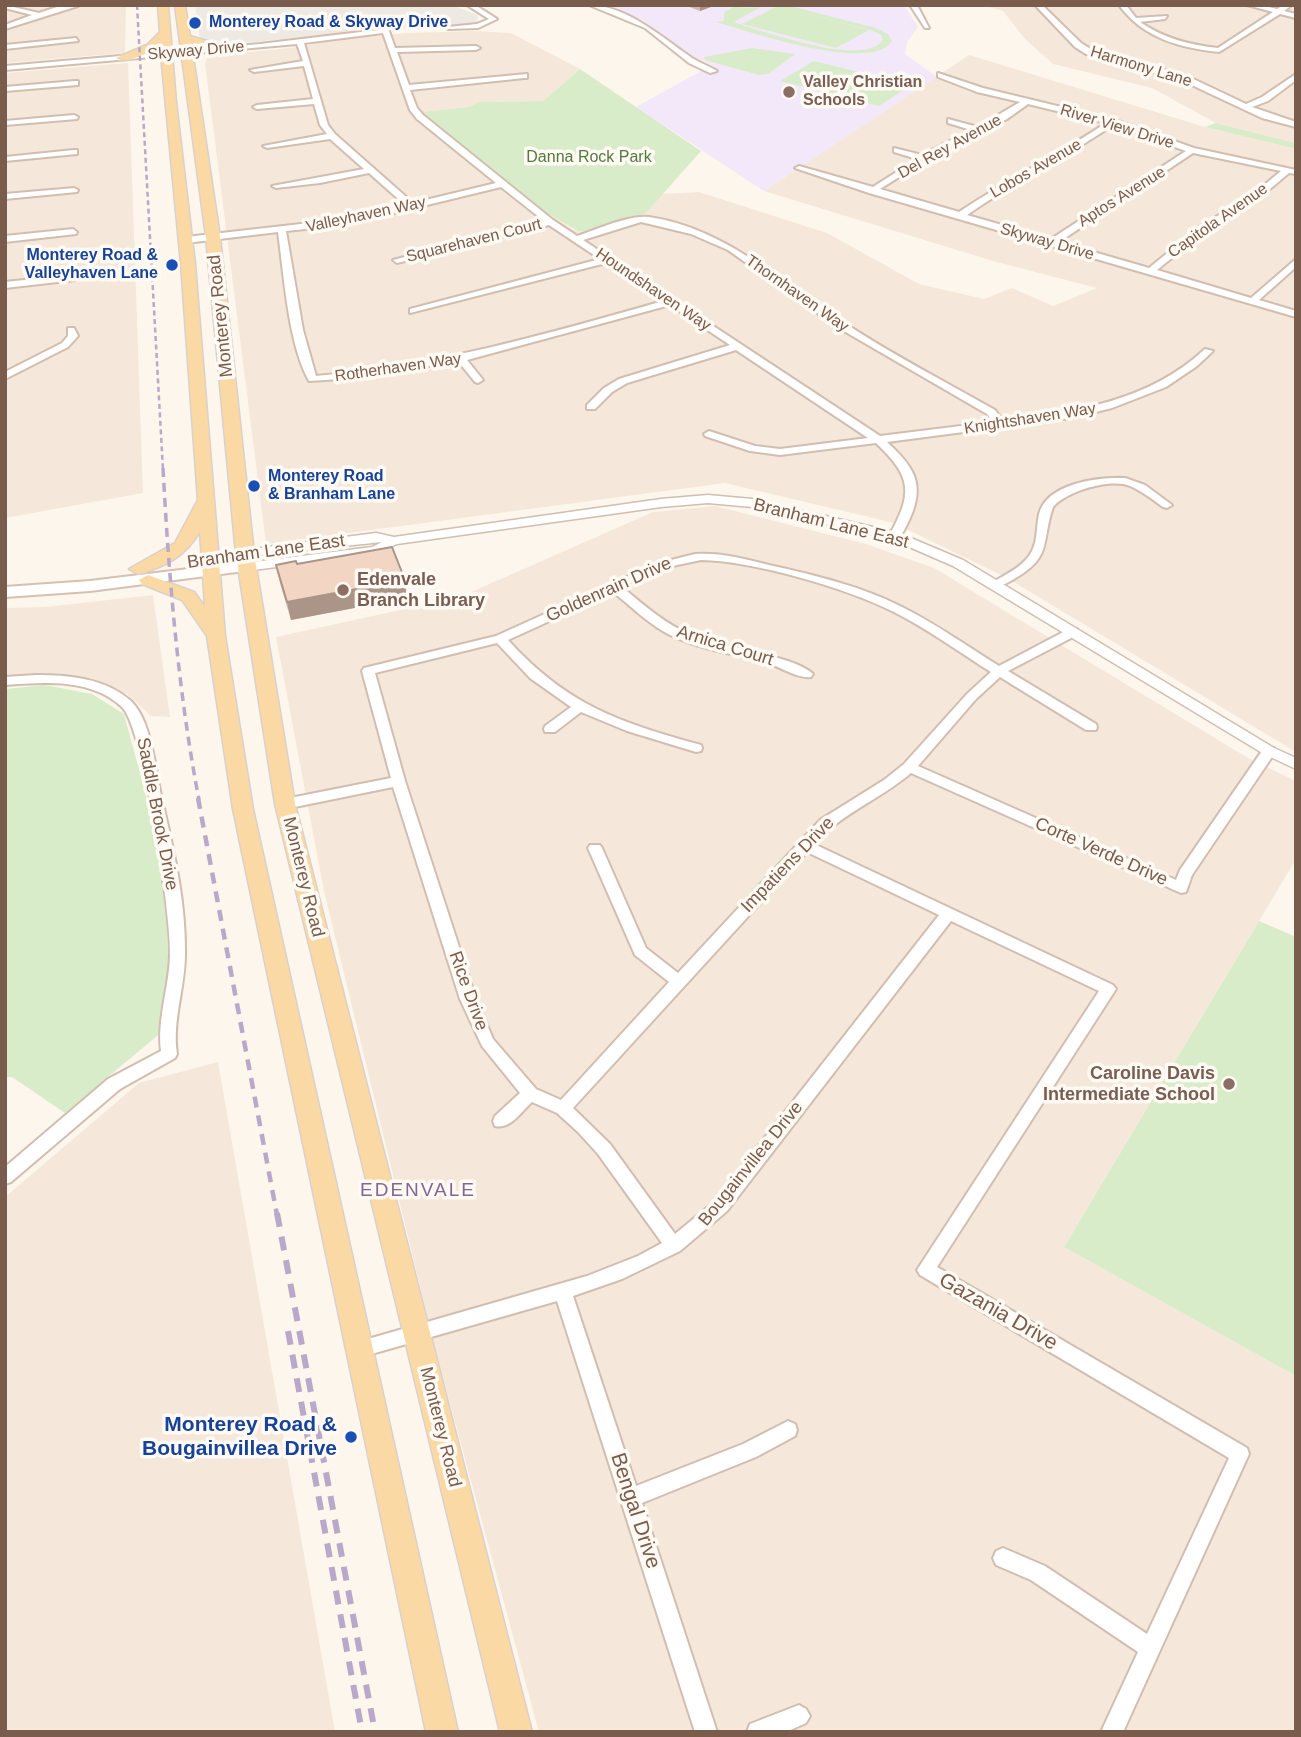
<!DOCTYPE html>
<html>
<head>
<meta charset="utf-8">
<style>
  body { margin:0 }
  #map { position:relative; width:1301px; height:1737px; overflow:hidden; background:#fdf6ec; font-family:Arial,sans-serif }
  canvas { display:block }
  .frame { position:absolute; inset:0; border:7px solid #7a5c4d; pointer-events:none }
</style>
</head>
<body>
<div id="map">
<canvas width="1301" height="1737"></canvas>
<div class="frame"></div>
</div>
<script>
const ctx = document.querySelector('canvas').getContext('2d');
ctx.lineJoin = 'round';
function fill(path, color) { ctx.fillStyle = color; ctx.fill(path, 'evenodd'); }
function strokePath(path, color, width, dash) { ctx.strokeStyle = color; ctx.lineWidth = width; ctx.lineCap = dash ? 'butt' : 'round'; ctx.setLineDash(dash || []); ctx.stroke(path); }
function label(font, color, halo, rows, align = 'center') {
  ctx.font = font + ' Arial,sans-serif'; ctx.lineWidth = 7; ctx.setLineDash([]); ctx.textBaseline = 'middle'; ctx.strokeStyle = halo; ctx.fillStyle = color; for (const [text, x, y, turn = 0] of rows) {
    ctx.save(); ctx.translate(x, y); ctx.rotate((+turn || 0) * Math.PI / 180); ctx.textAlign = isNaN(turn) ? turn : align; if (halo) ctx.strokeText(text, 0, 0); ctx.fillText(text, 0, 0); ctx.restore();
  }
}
const residential = new Path2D(`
  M5 5H126L125 53 5 63Z
  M982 5H1296V143L1216 123 1152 88 1053 64 1025 39 1003 11Z
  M476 31 511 33 580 69 543 101 479 102 468 107 423 112 550 215 574 230 588 231 646 213 662 194 699 192 827 233 919 284 984 299 1012 288 1053 306 1097 288 993 261 764 191 969 55 1205 127 1296 149V752L1007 578 894 523 725 483 266 544 205 63 207 58 219 55 290 48 345 39 407 33Z
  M128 63 143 493 5 518V73Z
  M715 506 866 544 934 568 1248 758 1296 781V859L1064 1247 1296 1376V1732H539L435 1348 324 891 276 637 460 597 653 512Z
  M153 595 170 717 151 716 127 694 71 675H5V608L45 607Z
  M218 1062 335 1732H5V1197L139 1083Z`);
const industrial = new Path2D(`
  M195 5H451L478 15 477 24 392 29 201 47Z`);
const education = new Path2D(`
  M601 5H904L918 27 907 42 905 54 937 77 764 191 636 107 712 65 693 56 642 20Z`);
const green = new Path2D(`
  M738 5H786L876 28 888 34 892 41C871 74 748 31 716 22L724 21V12ZM757 5 776 7 742 24 836 48 869 30 780 7 871 30 881 35 883 40C864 67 773 34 745 26L734 22 761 7 740 8Z
  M752 48 795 54 768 74 759 75 705 60 704 57Z
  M814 61 911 85 879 106 780 81Z
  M580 69 701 151 646 213 588 231H578L550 215 422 112 468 107 479 102 543 101Z
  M1216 123 1296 143V149L1205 127Z
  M45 685 92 694 124 714 161 851 172 939 163 1031 65 1113 12 1077H5V689Z
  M1259 921 1296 937V1376L1064 1247Z`);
const minor = new Path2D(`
  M5 5 39 13 60 6H78L5 29V25L32 15 5 8Z
  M467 5H475L497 19 478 28 448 29V27L477 24 489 19Z
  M589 5C626 5 663 38 692 58 700 63 709 66 717 71L710 73 689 63 645 28Z
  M910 5H917L929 28H925Z
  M1035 5H1042L1081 43 1092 50 1187 76 1246 104 1262 97 1296 74V80L1268 101 1252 107 1296 122V127L1262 118 1181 80 1086 54 1075 47Z
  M1119 5H1126L1136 18 1167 16 1165 19 1140 22C1163 38 1190 45 1218 48L1273 12 1247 5H1260L1277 9 1284 5H1292L1284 11 1296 14V18L1280 14 1219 52C1180 48 1143 38 1119 5Z
  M386 29 389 31 395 48 476 46 480 48 476 50 397 52 409 85 527 74V78H524L410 90 417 108 423 115 553 220 577 236C595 230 631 214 649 217 725 228 780 282 843 322 891 354 944 381 995 410L1003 421C1077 411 1148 402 1205 349L1213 351 1197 366 1166 387 1112 408 1071 418 887 442C912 465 926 483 910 518 906 526 903 536 895 539L889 536C913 493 912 477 876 443L780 455 750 451 705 436 704 434 709 431 755 446 780 449 868 438 736 350 627 383 612 392 595 409H587V405L604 388 619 379 730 345 670 305 467 360 483 380 478 383 475 382 458 361 358 378 309 381C288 343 284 275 278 232L186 243 182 240 186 237 345 219 405 205 369 173 320 183 276 188 272 186 364 169 330 139 267 148 263 146 327 134 320 125 314 104 257 109 253 107 257 105 313 99 304 66 254 72 250 70 303 61 297 44 5 70V66L260 44ZM383 33 410 110 417 119 496 183 413 203 335 134 328 125 304 43ZM501 187 544 221 393 260 397 263 549 225 600 259 410 309V313L606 263 663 301C548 334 435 366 316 376L303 330 286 231 345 225ZM641 222 691 234 728 250 837 327 987 414 993 422 880 436 583 240Z
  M76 38 78 41 5 49V45Z
  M938 73 983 88 1115 120 1194 148 1296 170V174L1289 173 1257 200 1205 231 1157 270 1251 298 1296 259V267L1259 300 1296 311V317L869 193 795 168 799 166 873 187 917 159 894 152V148L922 155 971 130 948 123V119L978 127 1020 102 977 92 938 77ZM1028 104 1106 123C1058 155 1007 180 959 212L880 189 926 160 1007 119ZM1113 125 1186 151 1051 239 967 215C1014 182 1066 157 1113 125ZM1193 153 1281 171 1251 196 1199 227 1149 268 1059 242Z
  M75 81H78V85L5 91V87Z
  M74 115 78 117 77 119 5 125V121Z
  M74 150H77V154L5 161V157Z
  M74 188 78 190 77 192 5 199V194Z
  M73 229 77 232 76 234 5 242V236Z
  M72 275 77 278 75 280 5 288V282Z
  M68 328H74L78 336 68 347 5 379V372L62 343 68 336Z
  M1125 478 1145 485 1172 505 1167 508 1163 507C1153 500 1142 491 1130 486 1110 478 1067 491 1053 507 1041 542 1053 557 1014 579 1007 583 1001 587 993 586V582C1005 575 1020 568 1029 556 1038 544 1036 528 1039 514 1047 483 1098 477 1125 478Z
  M695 554C721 552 745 559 769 565 814 575 861 586 902 607 936 624 967 646 999 666L1069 629H1077L1079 632 1077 635 1008 671 1096 724 1097 727 1096 730H1086L1000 677 976 699 918 766 1176 880 1180 870 1264 748H1274L1276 751 1192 875 1186 892 1181 893 911 773C879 800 842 813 814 844L1113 985 1116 989 937 1267 1247 1448 1249 1454 1123 1732H1101L1138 1652 1031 1580 996 1565 993 1558 996 1551 1003 1548 1045 1566 1147 1634 1229 1458 920 1275 917 1270 1099 991 951 921 727 1211 680 1251 622 1279 573 1296 636 1486 743 1444 788 1421 795 1424 797 1430 795 1436 756 1457 642 1503 717 1732H695L557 1301 361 1357 355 1355 352 1349 355 1343 361 1341 587 1276 638 1256 662 1243 598 1154 578 1132 557 1113 532 1102C522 1111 510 1130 495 1126L493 1121 495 1116 520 1093 482 1046 460 999 393 787 285 809 278 804 285 799 391 778 362 671 364 668 496 636 655 564ZM701 560C754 561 846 588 894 612 928 629 959 652 991 672L967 694 904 764 884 780 820 820 678 973 646 948 602 848 600 845H590L588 848 635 955 669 982 561 1100 536 1089 493 1039 476 999 405 781 375 673 497 643 530 678 571 707 545 726 544 729 545 732H555L581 712 627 731 696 752 701 751 702 748 701 745C618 722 567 705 508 640L613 592C631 606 648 624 670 635 701 650 737 654 770 664 782 668 799 679 811 677L813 674C795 656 722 647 694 636 666 625 645 606 622 587L663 568ZM807 852 939 915 715 1201 675 1234 610 1144 573 1108Z
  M36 675C69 675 105 678 131 701 137 707 142 716 145 724 153 745 156 769 160 791 172 844 186 899 185 954 185 988 172 1020 177 1054L175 1058 120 1089 11 1182 5 1184V1167L108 1079 161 1051C157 1019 169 988 170 956 172 920 144 728 122 707 91 678 44 682 5 685V677Z
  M799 1705 806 1709 810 1716 806 1723 786 1732H747L750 1724Z`);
const tertiary = new Path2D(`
  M708 495 752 499 899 533 963 560 1274 748 1296 758V769L1264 754 953 566 891 539 752 507 708 503 661 507 397 544 375 554 246 571 240 567 246 563 372 547 382 542 240 557V551L245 550 376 533 394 537 661 499Z`);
const secondary = new Path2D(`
  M246 562 254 567 252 570 90 591 5 597V587L90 581Z`);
const primary = new Path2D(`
  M158 5H168L176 102 195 264 225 636 253 809 458 1732H426L233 809 207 636 182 600 142 584 139 580 148 575 194 592 205 607 200 531C186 556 165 567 138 574L129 569 175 543 198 500 181 264 160 44C152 52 126 65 116 58L147 45 160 32Z
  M175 5H185L190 36 234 49 229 52 191 43 220 237 254 554 295 804 532 1732H500L275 804 236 554 206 237Z`);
const railFar3 = new Path2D(`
  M137 5 163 470`);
const railFar2 = new Path2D(`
  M163 468C169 579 178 691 199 800`);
const railFar1 = new Path2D(`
  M198 798 277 1215`);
const rail = new Path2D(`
  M277 1213 375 1732
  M288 1331 362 1732`);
const wall = new Path2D(`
  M684 5H716L700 11Z
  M297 564 405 580 407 598 291 620 280 583 276 565Z`);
const shadedWall = new Path2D(`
  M700 5H716L700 11Z
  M405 580 407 598 291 620 287 602Z`);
const building = new Path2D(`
  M392 547 405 580 287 602 276 565 296 561 297 564Z`);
const markers = [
  [195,23,7,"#1a4fb4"],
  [789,92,7,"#8d6e63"],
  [172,265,7,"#1a4fb4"],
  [254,486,7,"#1a4fb4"],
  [343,590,7,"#8d6e63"],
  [1229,1084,7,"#8d6e63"],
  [351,1437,7,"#1a4fb4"]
];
const farTransitnames = [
  ["Monterey Road & Skyway Drive",209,23],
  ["Monterey Road &",158,256,"right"],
  ["Valleyhaven Lane",158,274,"right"],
  ["Monterey Road",268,477],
  ["& Branham Lane",268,495]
];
const farStreetnames = [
  ["Skyway Drive",196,51,-5],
  ["Harmony Lane",1141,67,17],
  ["River View Drive",1117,127,17],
  ["Del Rey Avenue",950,147,-29],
  ["Lobos Avenue",1036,169,-30],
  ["Aptos Avenue",1122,197,-32],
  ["Valleyhaven Way",366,215,-12],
  ["Capitola Avenue",1218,221,-35],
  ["Squarehaven Court",474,241,-14],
  ["Skyway Drive",1047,242,16],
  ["Houndshaven Way",653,290,34],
  ["Thornhaven Way",797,294,35],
  ["Rotherhaven Way",398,368,-8],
  ["Knightshaven Way",1030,419,-9]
];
const farEducationnames = [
  ["Valley Christian",803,83],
  ["Schools",803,101]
];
const farParknames = [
  ["Danna Rock Park",589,158]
];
const streetNames = [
  ["Monterey Road",221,316,-96],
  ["Branham Lane East",831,524,14],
  ["Branham Lane East",266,552,-8],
  ["Goldenrain Drive",609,590,-24],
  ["Arnica Court",725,646,17],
  ["Saddle Brook Drive",157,814,79],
  ["Corte Verde Drive",1101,852,24],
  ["Impatiens Drive",788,865,-46],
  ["Monterey Road",303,877,76],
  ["Rice Drive",468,991,70],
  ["Bougainvillea Drive",751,1164,-51],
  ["Monterey Road",440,1427,76]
];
const educationNames = [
  ["Edenvale",357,580],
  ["Branch Library",357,601],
  ["Caroline Davis",1215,1074,"right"],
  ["Intermediate School",1215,1095,"right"]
];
const neighbourhoodNames = [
  ["EDENVALE",418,1191]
];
const nearStreetnames = [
  ["Gazania Drive",998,1312,30],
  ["Bengal Drive",635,1511,72]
];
const nearTransitnames = [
  ["Monterey Road &",337,1425],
  ["Bougainvillea Drive",337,1449]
];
fill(residential, '#f5e8da');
fill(industrial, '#efe9e4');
fill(education, '#f3e8fa');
fill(green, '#d8ecc9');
strokePath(minor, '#d1beb0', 4);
strokePath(tertiary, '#d1beb0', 3);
strokePath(secondary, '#d6c0b0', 4);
strokePath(primary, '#dad1cd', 3);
fill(minor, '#fff');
fill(tertiary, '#fff');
fill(secondary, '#fff');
fill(primary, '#fbd9a5');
strokePath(railFar3, '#b9a8c9', 2.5, [5, 3.5]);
strokePath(railFar2, '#b9a8c9', 3.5, [9, 6]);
strokePath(railFar1, '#b9a8c9', 4.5, [11, 8]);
strokePath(rail, '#b9a8c9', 6, [14, 10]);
fill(wall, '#d1b7a8');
fill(shadedWall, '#aa9588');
fill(building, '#f3d5c3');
strokePath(building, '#aa9588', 2);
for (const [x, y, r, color] of markers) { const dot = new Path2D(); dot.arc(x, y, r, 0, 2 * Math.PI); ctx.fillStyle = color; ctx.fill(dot); strokePath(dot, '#fffaf3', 2.5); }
label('bold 16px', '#164399', '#fffaf3', farTransitnames, 'left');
label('16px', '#7a5c4d', '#fffaf3', farStreetnames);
label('bold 16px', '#785e54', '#fffaf3', farEducationnames, 'left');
label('16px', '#537a41', '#fffaf3', farParknames);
label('18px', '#7a5c4d', '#fffaf3', streetNames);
label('bold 18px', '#785e54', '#fffaf3', educationNames, 'left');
ctx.letterSpacing = '2px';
label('19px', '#846695', '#fffaf3', neighbourhoodNames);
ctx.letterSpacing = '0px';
label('21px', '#7a5c4d', '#fffaf3', nearStreetnames);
label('bold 21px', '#164399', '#fffaf3', nearTransitnames, 'right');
</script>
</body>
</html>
